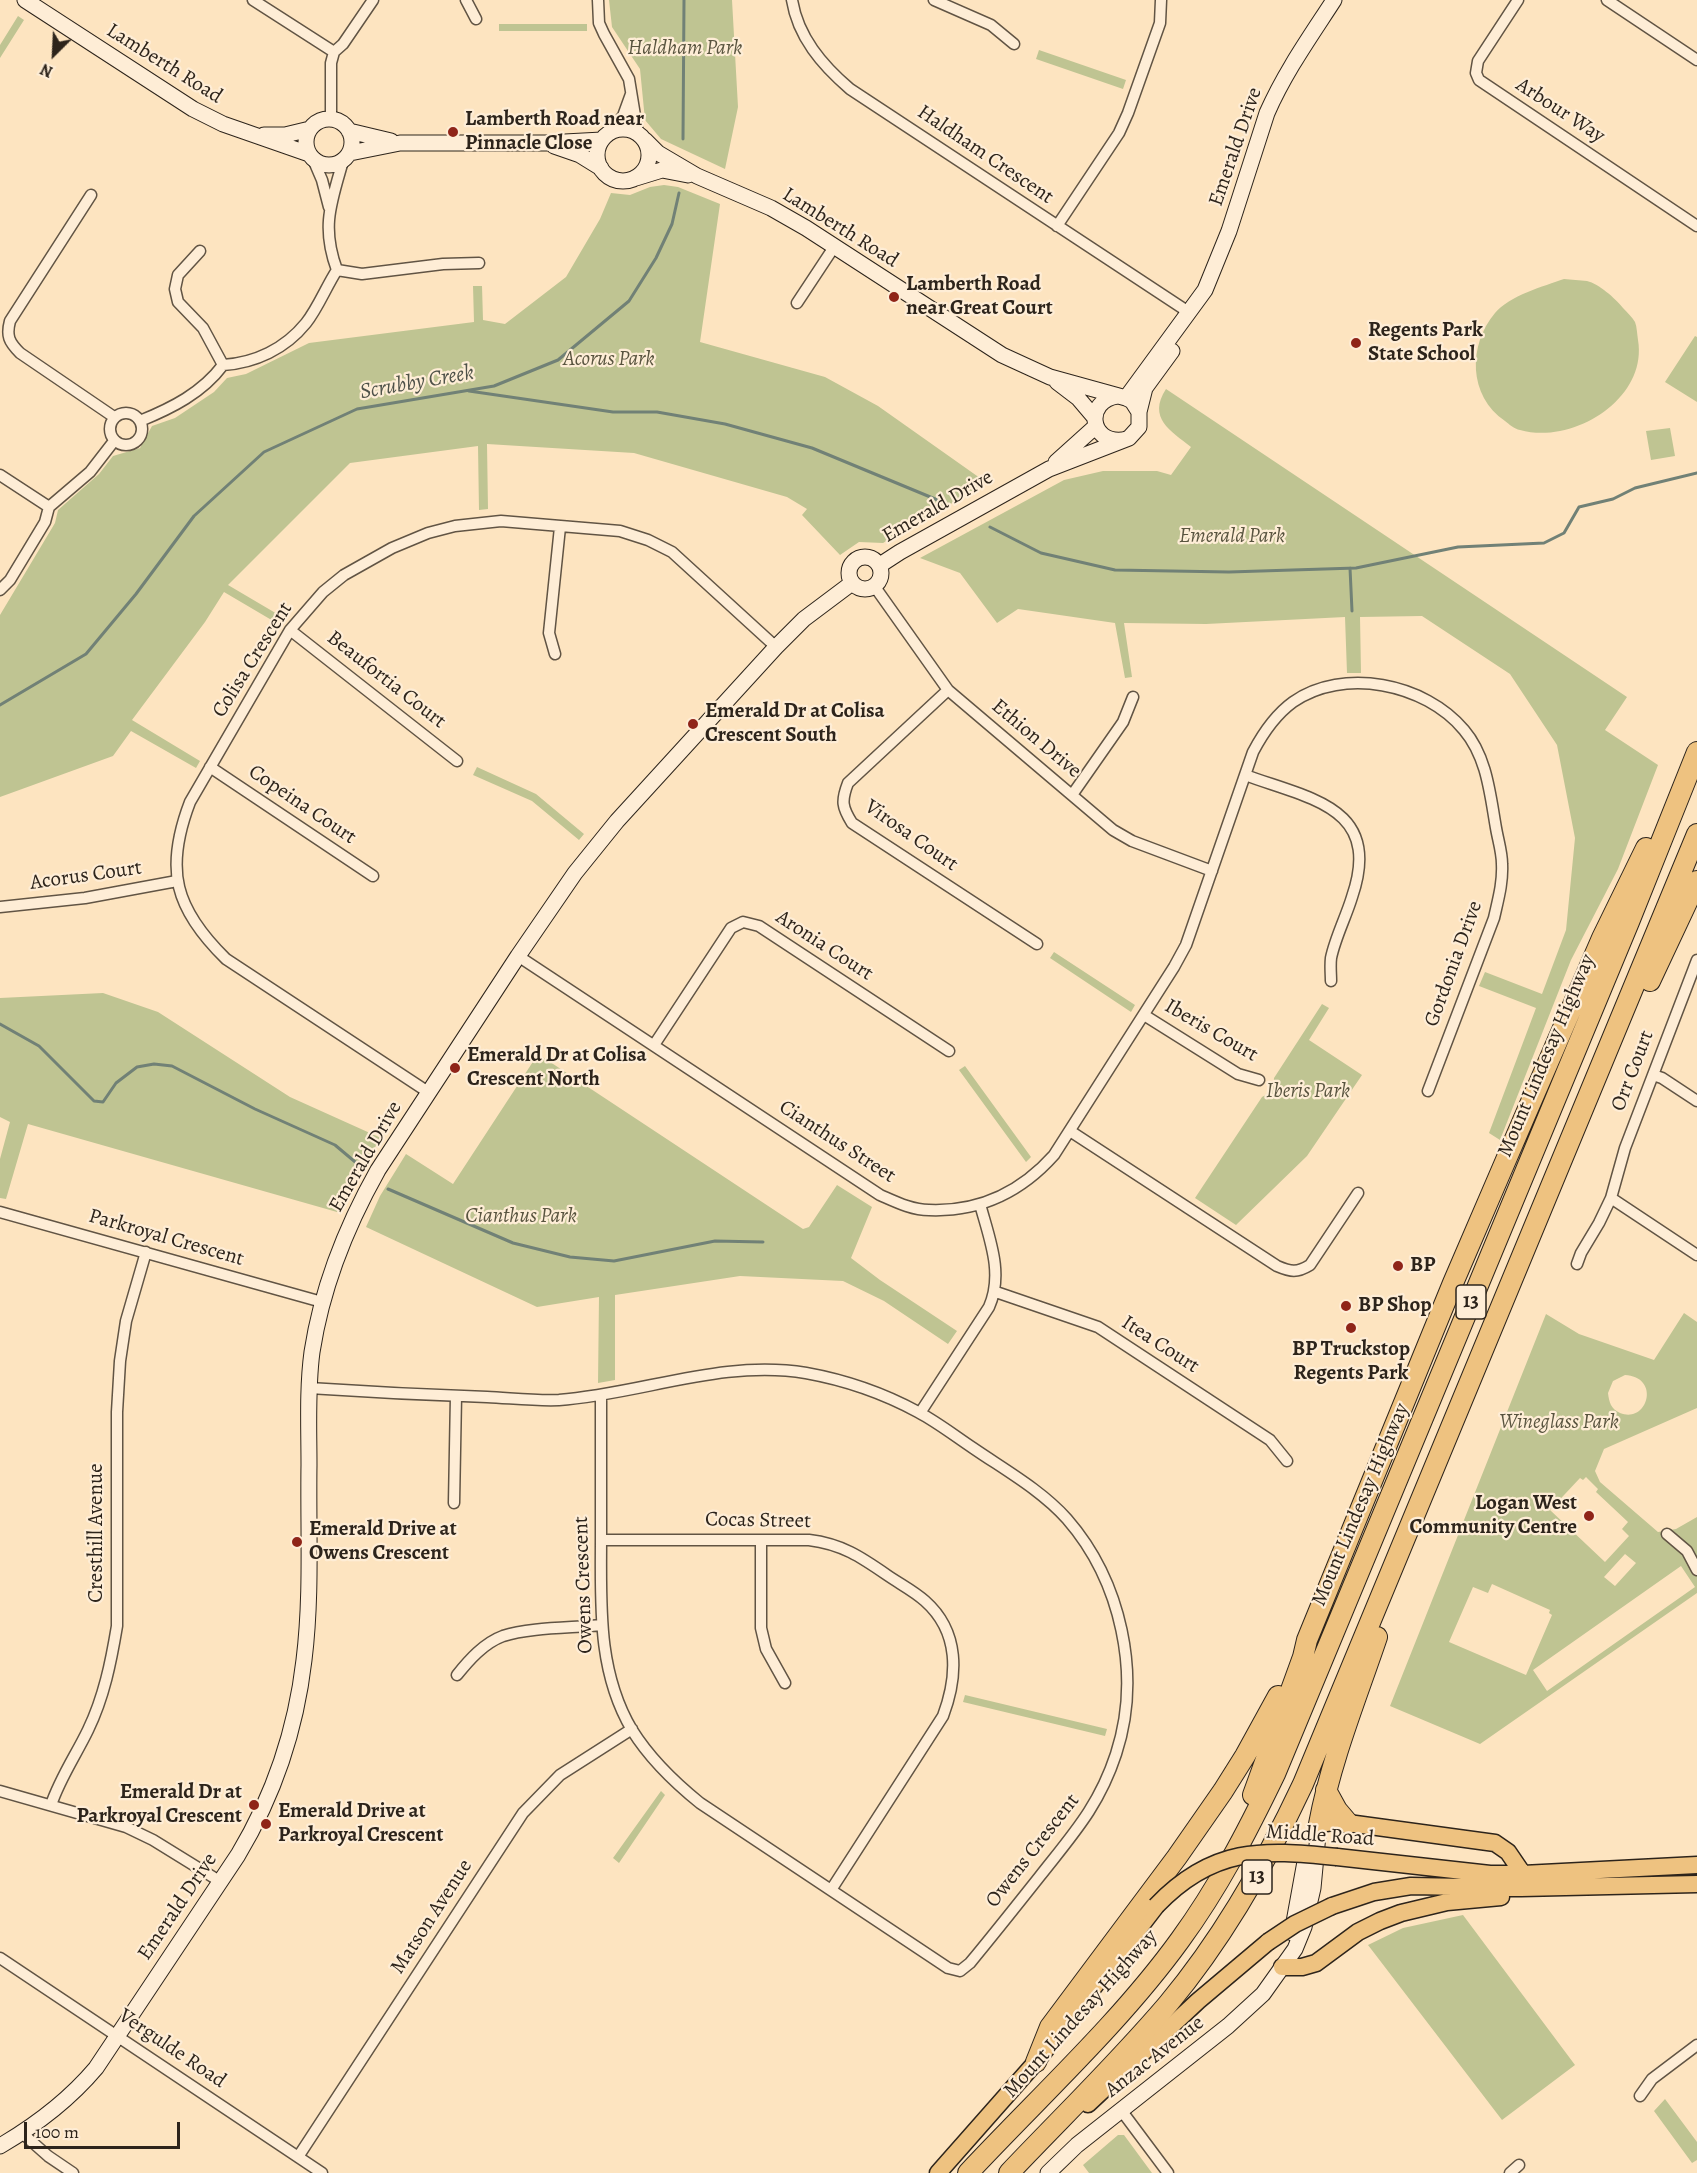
<!DOCTYPE html>
<html>
<head>
<meta charset="utf-8">
<style>
  body { margin:0 }
  #map { position:relative; width:1697px; height:2173px; overflow:hidden; background:#fde4c0; font-family:Alegreya,serif }
  canvas { display:block }
  .north { position:absolute; left:24px; top:24px; width:60px; height:60px; -webkit-text-stroke:4px #feedd6; paint-order:stroke; rotate:204deg; font-size:16px; font-weight:700; line-height:24px; text-align:center; color:#2d241b }
  .north::after { content:''; display:block; margin:auto; width:21px; height:27px; background:#2d241b; clip-path:polygon(50% 0,100% 100%,50% 72%,0 100%) }
  .scale { position:absolute; left:24px; top:2122px; width:156px; height:27px; box-sizing:border-box; border:3px solid #2d241b; border-top:0; padding-left:8px; font-size:18px; line-height:21px; white-space:nowrap; color:#2d241b; -webkit-text-stroke:4px #feedd6; paint-order:stroke }
</style>
</head>
<body>
<div id="map">
<canvas width="1697" height="2173"></canvas>
<div class="north">N</div>
<div class="scale">100 m</div>
</div>
<script>
const ctx = document.querySelector('canvas').getContext('2d');
ctx.lineJoin = 'round';
function fill(path, color) { ctx.fillStyle = color; ctx.fill(path, 'evenodd'); }
function strokePath(path, color, width, dash) { ctx.strokeStyle = color; ctx.lineWidth = width; ctx.lineCap = dash ? 'butt' : 'round'; ctx.setLineDash(dash || []); ctx.stroke(path); }
function label(font, color, halo, rows, align = 'center') {
  ctx.font = font + ' Alegreya,serif'; ctx.lineWidth = 4.5; ctx.setLineDash([]); ctx.textBaseline = 'middle'; ctx.strokeStyle = halo; ctx.fillStyle = color; for (const [text, x, y, turn = 0] of rows) {
    ctx.save(); ctx.translate(x, y); ctx.rotate((+turn || 0) * Math.PI / 180); ctx.textAlign = isNaN(turn) ? turn : align; if (halo) ctx.strokeText(text, 0, 0); ctx.fillText(text, 0, 0); ctx.restore();
  }
}
const green = new Path2D(`
  M609 0H732L738 107 725 169 661 139 645 120 640 69 612 27Z
  M18 16 24 20 0 58V45Z
  M499 24H587V31H499Z
  M1039 50 1126 80 1123 89 1036 59Z
  M664 185 678 187 720 204 700 342 825 377 878 406 987 483 883 543 859 542 840 555 802 515 807 509 787 497 634 453 487 444 488 509 479 510 478 446 350 463 228 585 284 618 280 625 224 592 205 622 132 720 200 761 196 768 131 731 113 756 0 797V615L55 523 58 510 99 474 113 456 140 448 152 426 175 418 214 392 227 378 246 374 309 343 474 322 473 286H482L483 320 505 324 566 277 600 219 611 193 630 195 650 187Z
  M1564 279C1571 280 1580 280 1587 281 1599 284 1615 298 1623 308 1627 312 1632 317 1635 322 1637 327 1637 334 1638 340 1648 399 1573 445 1520 430 1514 429 1509 424 1505 421 1468 396 1468 345 1495 313 1509 296 1544 286 1564 279Z
  M1695 336 1697 337V402L1665 382Z
  M1166 389 1627 697 1605 730 1658 765 1618 869 1571 960 1500 1140 1489 1133 1536 1008 1479 986 1485 972 1542 994 1566 930 1575 838 1557 745 1510 674 1422 616 1360 617 1361 673H1347L1345 617 1206 624 1124 623 1132 677 1125 678 1115 623 1018 609 997 623 960 573 920 558 1064 480 1103 471H1157L1171 475 1191 447C1171 431 1147 418 1166 389Z
  M1670 428 1675 456 1651 460 1646 431Z
  M477 767 536 794 584 834 579 840 532 801 473 775Z
  M1054 952 1135 1005 1131 1012 1050 958Z
  M103 993 158 1012 290 1097 381 1138 350 1186 337 1212 28 1124 6 1199 0 1198V1159L10 1122 0 1117V998Z
  M1322 1004 1329 1008 1309 1040 1362 1075 1307 1156 1236 1225 1195 1198 1262 1097C1270 1093 1274 1087 1274 1078Z
  M538 1054 803 1229 809 1227 837 1185 872 1207 851 1258 880 1280 957 1331 948 1344 884 1301 843 1281 740 1276 615 1295V1380L598 1383 599 1297 537 1307 366 1227 380 1196 406 1154 453 1184Z
  M965 1066 1031 1157 1026 1162 959 1070Z
  M1684 1313 1697 1322V1408L1604 1449 1595 1471 1600 1482 1658 1532 1676 1529 1697 1517V1593L1480 1744 1390 1706 1546 1314 1579 1334 1654 1360ZM1625 1375C1661 1377 1648 1424 1620 1413 1611 1409 1609 1402 1608 1393L1613 1381ZM1586 1477 1598 1489 1596 1492 1628 1522 1622 1529 1629 1536 1605 1562 1550 1510 1580 1478 1583 1480ZM1625 1554 1636 1563 1615 1586 1604 1577ZM1681 1566 1695 1587 1547 1691 1533 1670ZM1492 1584 1550 1610 1549 1613 1552 1615 1526 1675 1449 1642 1473 1587 1488 1593Z
  M965 1695 1107 1729 1105 1736 963 1702Z
  M661 1791 665 1795 619 1863 613 1858Z
  M1463 1915 1575 2065 1502 2120 1368 1945 1403 1928Z
  M1665 2099 1697 2142V2160L1692 2163 1654 2111Z
  M1118 2135H1124L1152 2173H1089L1083 2165Z`);
const stream = new Path2D(`
  M683 139 684 0
  M469 391 613 412H657L725 424 812 448 940 501
  M990 527 1041 553 1115 570 1229 572 1356 568 1458 547 1544 543 1564 533 1579 507 1613 499 1635 488 1697 473
  M1350 568 1352 611
  M0 705 86 654 136 594 194 516 264 452 357 409 494 386 558 360 629 301 656 258 672 224 679 193
  M0 1024 39 1046 94 1101 103 1102 116 1083 137 1067 154 1064 172 1066 255 1109 335 1145 360 1166
  M388 1189 513 1243 570 1257 614 1261 715 1241 763 1242`);
const street = new Path2D(`
  M253 0 334 52
  M466 0 476 19
  M598 0 599 23 604 34 629 79 638 134
  M792 0C798 37 822 65 850 89L1190 313
  M934 0 991 25 1014 44
  M1518 0 1478 61 1476 73 1479 80 1697 226
  M1607 0 1697 60
  M331 119V63L334 52 343 44 373 0
  M609 133 623 116 631 94
  M313 159 322 180 329 207
  M91 195 10 321C6 336 9 342 20 353L114 417
  M1057 226 1119 133 1128 113 1160 23 1161 0
  M200 251 178 275 175 289 178 302 203 328 223 365
  M337 270 362 274 443 264 479 263
  M797 303 834 247
  M110 429a16 16 0 1 1 32 0a16 16 0 1 1-32 0Z
  M140 421C172 408 202 393 223 365 255 363 285 349 306 323 318 308 326 287 337 270 321 227 331 203 343 161
  M0 475 49 507
  M875 587 948 690 1113 830 1132 841 1212 871
  M0 590 10 580 45 522 49 507 90 472 114 441
  M290 630 457 761
  M555 654 549 633 560 527
  M948 690 848 783C841 801 842 807 852 823L1037 944
  M210 767 373 876
  M1245 775C1310 799 1383 807 1352 897 1346 917 1335 938 1331 958 1330 966 1331 974 1331 981
  M1072 795 1123 722 1133 697
  M0 907 85 898 177 881
  M518 956 880 1195C896 1202 912 1210 929 1210 980 1212 1021 1192 1054 1155L1174 967 1186 945 1253 752C1263 733 1275 715 1293 702 1343 667 1425 683 1464 730 1487 757 1490 794 1496 828 1498 840 1502 852 1502 864 1503 883 1498 900 1494 918L1428 1091
  M1144 1015 1238 1074 1259 1080
  M654 1045 731 928 743 922 759 926 949 1051
  M1653 1075 1662 1078 1697 1101
  M428 1092 226 959C175 909 164 870 190 802L290 630 323 592 344 575 392 548 428 533 455 526 501 521 620 531 648 540 672 552 776 647
  M1070 1131 1277 1266C1291 1272 1297 1273 1310 1265L1358 1193
  M1611 1198 1697 1255
  M0 1212 322 1302
  M1577 1264 1581 1253 1599 1223 1611 1198 1625 1148 1697 960
  M996 1292 1098 1327 1270 1440 1287 1461
  M309 1388C368 1392 427 1395 487 1397 510 1398 535 1401 559 1400 642 1394 722 1359 806 1373 845 1380 883 1393 918 1412 937 1422 955 1436 973 1448 1005 1470 1041 1490 1067 1519 1121 1581 1142 1675 1116 1754 1099 1806 1073 1834 1040 1876 1017 1905 994 1934 970 1963L960 1971 948 1968 700 1803C674 1782 650 1759 632 1730 597 1671 601 1604 601 1538 601 1491 601 1443 601 1396
  M920 1413 989 1307C1004 1273 989 1238 980 1204
  M454 1503 456 1396
  M1667 1534 1687 1551 1697 1570
  M601 1540H809C842 1544 861 1557 887 1575 900 1584 914 1591 925 1601 960 1632 958 1676 943 1716L831 1890
  M761 1540V1628L766 1649 785 1683
  M457 1675C469 1660 484 1643 503 1636 530 1627 573 1628 601 1625
  M0 1791 126 1827 153 1840 221 1882
  M51 1805C60 1778 76 1755 88 1730 104 1697 111 1662 117 1626V1412L120 1361 126 1321 146 1252
  M0 1958 322 2173
  M1640 2096 1652 2079 1697 2045
  M1121 2110 1168 2173
  M22 2133 48 2156 73 2173
  M298 2157 523 1813 560 1775 632 1729
  M1510 2173 1519 2165`);
const secondary = new Path2D(`
  M25 0 193 109 223 124 309 154
  M306 142a23 23 0 1 1 46 0a23 23 0 1 1-46 0Z
  M597 155a26 26 0 1 1 52 0a26 26 0 1 1-52 0Z
  M349 131 391 141
  M264 135H285L310 129
  M645 140 658 153 697 176 771 208 806 228 1002 355 1050 377 1126 398 1132 401 1139 412
  M554 146 580 155 601 168
  M350 153 400 143H546L602 140
  M636 178 662 170 688 175
  M1057 382 1078 398 1095 418
  M1117 396C1085 401 1089 443 1122 440
  M1126 398 1205 290 1229 231 1267 113C1285 72 1310 37 1334 0
  M1056 462 1096 426
  M849 573a16 16 0 1 1 32 0a16 16 0 1 1-32 0Z
  M880 565 900 552 1049 469 1129 438 1139 427V412L1145 388 1172 351
  M1292 1933 1306 1856
  M0 2146C36 2125 69 2100 96 2068L238 1855C274 1795 296 1729 304 1660 312 1596 308 1529 309 1465 309 1428 307 1389 312 1352 322 1287 346 1227 378 1170L518 956 575 873 617 821 776 647 804 619 852 583
  M1048 2173 1077 2145 1228 2026 1263 1994 1295 1949 1304 1927 1313 1888 1319 1824`);
const primary = new Path2D(`
  M1319 1824 1333 1822 1348 1823 1495 1843 1508 1852 1523 1874
  M1337 1857 1490 1874H1523L1697 1865
  M1332 1906 1374 1892 1411 1886 1521 1888 1697 1884
  M1282 1967H1302L1316 1963 1358 1932 1380 1921 1401 1913 1447 1902 1501 1897
  M1088 2104 1198 2001 1268 1942
  M938 2173 1036 2062 1156 1906`);
const highway = new Path2D(`
  M1650 981 1697 881
  M1326 1790 1337 1810 1348 1823
  M1253 1795 1303 1657 1307 1640 1453 1283 1524 1118 1602 938 1646 848
  M1319 1824C1331 1760 1356 1699 1377 1637
  M1036 2062 1050 2027 1177 1857 1223 1791 1245 1756 1278 1696
  M968 2173C1038 2098 1120 2023 1180 1940 1218 1888 1247 1832 1275 1774L1629 922 1697 752
  M1009 2173C1062 2117 1118 2063 1168 2004 1224 1937 1266 1863 1303 1784L1697 834`);
const primaryBridge = new Path2D(`
  M1156 1906C1212 1847 1262 1849 1337 1857
  M1268 1942 1295 1924 1332 1906`);
const markers = [
  [453,132,6,"#8f2418"],
  [894,297,6,"#8f2418"],
  [1356,343,6,"#8f2418"],
  [693,724,6,"#8f2418"],
  [455,1068,6,"#8f2418"],
  [1398,1266,6,"#8f2418"],
  [1346,1306,6,"#8f2418"],
  [1351,1328,6,"#8f2418"],
  [1589,1516,6,"#8f2418"],
  [297,1542,6,"#8f2418"],
  [254,1805,6,"#8f2418"],
  [266,1824,6,"#8f2418"]
];
const shields = [
  [1471,1302,30],
  [1257,1877,30]
];
const shieldNames = [
  ["13",1471,1302],
  ["13",1257,1877]
];
const parkNames = [
  ["Haldham Park",685,49],
  ["Acorus Park",609,360],
  ["Emerald Park",1232,537],
  ["Iberis Park",1308,1092],
  ["Cianthus Park",521,1217],
  ["Wineglass Park",1559,1423]
];
const streetNames = [
  ["Lamberth Road",164,64,32],
  ["Arbour Way",1560,111,33],
  ["Emerald Drive",1236,147,-71],
  ["Haldham Crescent",985,155,34],
  ["Lamberth Road",840,228,32],
  ["Emerald Drive",938,507,-30],
  ["Colisa Crescent",253,660,-58],
  ["Beaufortia Court",386,680,38],
  ["Ethion Drive",1036,739,40],
  ["Copeina Court",302,805,34],
  ["Virosa Court",911,836,35],
  ["Acorus Court",86,876,-8],
  ["Aronia Court",824,946,33],
  ["Gordonia Drive",1454,964,-70],
  ["Iberis Court",1211,1031,30],
  ["Mount Lindesay Highway",1547,1056,-67],
  ["Orr Court",1633,1071,-69],
  ["Cianthus Street",837,1142,33],
  ["Emerald Drive",366,1157,-60],
  ["Parkroyal Crescent",166,1238,16],
  ["Itea Court",1160,1345,33],
  ["Mount Lindesay Highway",1361,1505,-67],
  ["Cocas Street",758,1521,1],
  ["Cresthill Avenue",97,1533,-90],
  ["Owens Crescent",584,1585,-92],
  ["Middle Road",1320,1836,4],
  ["Owens Crescent",1033,1851,-52],
  ["Emerald Drive",178,1907,-56],
  ["Matson Avenue",432,1917,-57],
  ["Mount Lindesay Highway",1081,2014,-48],
  ["Vergulde Road",172,2049,34],
  ["Anzac Avenue",1155,2057,-38]
];
const poiNames = [
  ["Lamberth Road near",465,120],
  ["Pinnacle Close",465,144],
  ["Lamberth Road",906,285],
  ["near Great Court",906,309],
  ["Regents Park",1368,331],
  ["State School",1368,355],
  ["Emerald Dr at Colisa",705,712],
  ["Crescent South",705,736],
  ["Emerald Dr at Colisa",467,1056],
  ["Crescent North",467,1080],
  ["BP",1410,1266],
  ["BP Shop",1358,1306],
  ["BP Truckstop",1351,1350,"center"],
  ["Regents Park",1351,1374,"center"],
  ["Logan West",1577,1504,"right"],
  ["Community Centre",1577,1528,"right"],
  ["Emerald Drive at",309,1530],
  ["Owens Crescent",309,1554],
  ["Emerald Dr at",242,1793,"right"],
  ["Parkroyal Crescent",242,1817,"right"],
  ["Emerald Drive at",278,1812],
  ["Parkroyal Crescent",278,1836]
];
const waterNames = [
  ["Scrubby Creek",417,383,-10]
];
fill(green, '#bfc492');
strokePath(stream, '#718176', 3);
strokePath(street, '#615444', 13);
strokePath(secondary, '#2d241b', 17);
strokePath(primary, '#2d241b', 19);
strokePath(highway, '#2d241b', 22);
strokePath(street, '#feedd6', 10);
strokePath(secondary, '#feedd6', 15);
strokePath(primary, '#eec280', 16);
strokePath(highway, '#eec280', 20);
strokePath(primaryBridge, '#2d241b', 19, []);
strokePath(primaryBridge, '#eec280', 16);
for (const [x, y, r, color] of markers) { const dot = new Path2D(); dot.arc(x, y, r, 0, 2 * Math.PI); ctx.fillStyle = color; ctx.fill(dot); strokePath(dot, '#feedd6', 2); }
for (const [x, y, w] of shields) { const box = new Path2D(); box.roundRect(x - w / 2, y - 17, w, 34, 4.5); ctx.fillStyle = '#feedd6'; ctx.fill(box); strokePath(box, '#2d241b', 1.5); }
label('bold 20px', '#2d241b', null, shieldNames);
label('italic 21px', '#59543f', '#feedd6', parkNames);
label('21px', '#2d241b', '#feedd6', streetNames);
label('bold 21px', '#2d241b', '#feedd6', poiNames, 'left');
label('italic 22px', '#4f5249', '#feedd6', waterNames);
</script>
</body>
</html>
